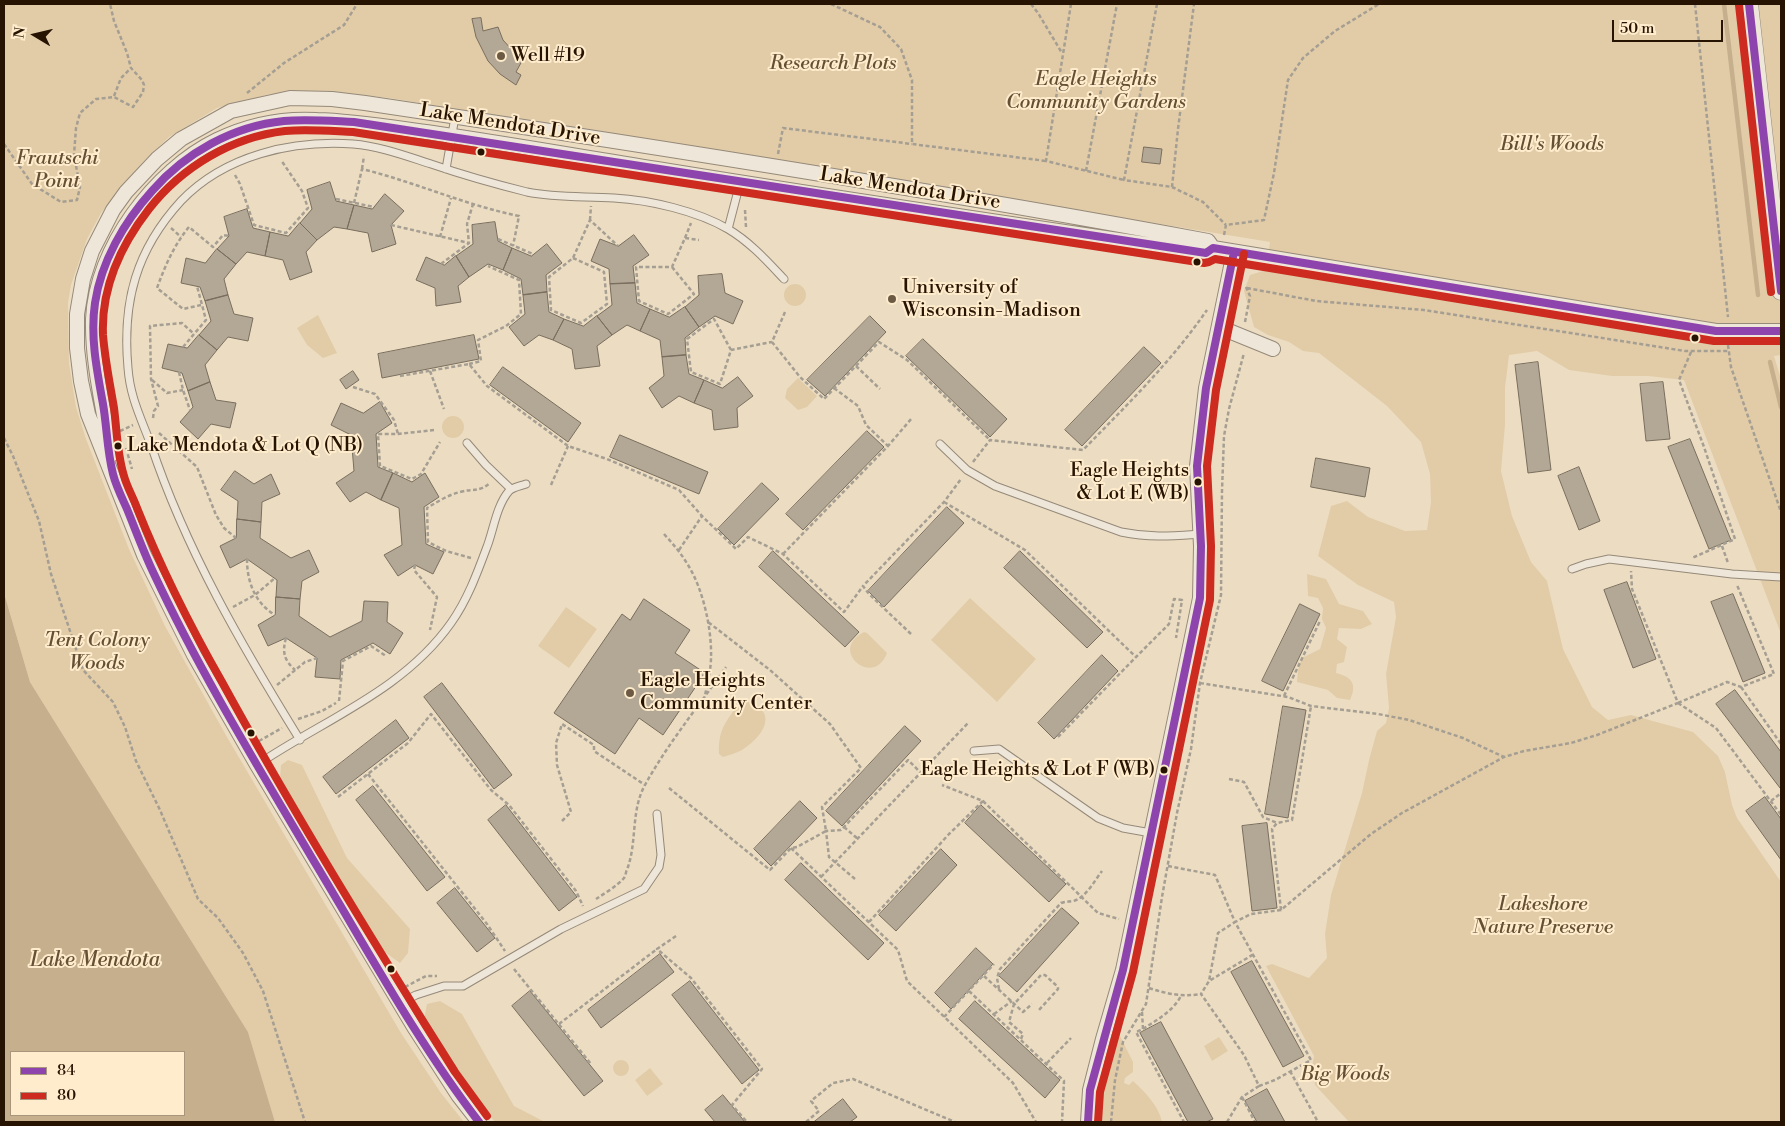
<!DOCTYPE html>
<html>
<head>
<meta charset="utf-8">
<style>
  body { margin:0 }
  #map { position:relative; width:1785px; height:1126px; overflow:hidden; background:#ecddc2; font-family:"Libre Bodoni",serif }
  canvas { display:block }
  .frame { position:absolute; inset:0; border:5px solid #271301; pointer-events:none }
  .legend { position:absolute; left:10px; top:1051px; width:175px; height:65px; box-sizing:border-box; background:#feeccc; border:1px solid #a8957b; margin:0; padding:6px 9px; list-style:none; font-size:15px; color:#271301 }
  .legend li { display:flex; align-items:center; gap:10px; height:25px }
  .legend b { width:25px; border:1px solid #a8957b }
  .north { position:absolute; left:10px; top:10px; width:50px; height:50px; -webkit-text-stroke:4px #feeccc; paint-order:stroke; rotate:279deg; font-size:14px; font-weight:700; line-height:20px; text-align:center; color:#271301 }
  .north::after { content:''; display:block; margin:auto; width:18px; height:22px; background:#271301; clip-path:polygon(50% 0,100% 100%,50% 72%,0 100%) }
  .scale { position:absolute; left:1612px; top:20px; width:111px; height:22px; box-sizing:border-box; border:2px solid #271301; border-top:0; padding-left:6px; font-size:15px; line-height:18px; white-space:nowrap; color:#271301; -webkit-text-stroke:4px #feeccc; paint-order:stroke }
</style>
</head>
<body>
<div id="map">
<canvas width="1785" height="1126"></canvas>
<div class="frame"></div>
<ul class="legend">
<li><b style="height:6px;background:#8e44ad"></b>84</li>
<li><b style="height:6px;background:#cd2b1f"></b>80</li>
</ul>
<div class="north">N</div>
<div class="scale">50 m</div>
</div>
<script>
const ctx = document.querySelector('canvas').getContext('2d');
ctx.lineJoin = 'round';
function fill(path, color) { ctx.fillStyle = color; ctx.fill(path, 'evenodd'); }
function strokePath(path, color, width, dash) { ctx.strokeStyle = color; ctx.lineWidth = width; ctx.lineCap = dash ? 'butt' : 'round'; ctx.setLineDash(dash || []); ctx.stroke(path); }
function label(font, color, halo, rows, align = 'center') {
  ctx.font = font + ' "Libre Bodoni",serif'; ctx.lineWidth = 4; ctx.setLineDash([]); ctx.textBaseline = 'middle'; ctx.strokeStyle = halo; ctx.fillStyle = color; for (const [text, x, y, turn = 0] of rows) {
    ctx.save(); ctx.translate(x, y); ctx.rotate((+turn || 0) * Math.PI / 180); ctx.textAlign = isNaN(turn) ? turn : align; if (halo) ctx.strokeText(text, 0, 0); ctx.fillText(text, 0, 0); ctx.restore();
  }
}
const green = new Path2D(`
  M4 4H1781V355L1774 356 1781 379V634L1684 380 1648 376H1612L1569 370 1537 351 1509 355 1505 388V425L1501 471 1512 516 1531 562 1547 581 1563 649 1592 707 1608 720 1631 715 1693 732 1718 756 1725 772 1732 805 1737 818 1781 882V1122H1349L1315 1085 1312 1067 1314 1056 1266 966 1272 964 1309 978 1327 958 1325 934 1331 895 1362 793 1369 760 1377 731 1386 723 1389 708 1386 674 1396 617 1394 602 1358 585 1318 556 1331 506 1347 501 1368 517 1405 531 1427 530 1431 502 1430 474 1421 442 1387 406 1319 353 1303 351 1289 342 1268 335 1254 327 1244 291 1250 275 1266 270 1270 242 389 98 335 92 270 94 217 108 169 137 144 161 101 213 87 239 71 285 68 303 69 363 76 407 86 439 129 549 165 626 227 737 401 1033 441 1093 464 1122H275L248 1032 30 682 4 593Z
  M784 295a11 11 0 1 1 22 0a11 11 0 1 1-22 0Z
  M318 315 337 353 323 358 307 345 297 328Z
  M798 378 817 396 807 407 798 410 785 398 787 389Z
  M442 427a11 11 0 1 1 22 0a11 11 0 1 1-22 0Z
  M1307 574 1326 579 1339 604 1363 611 1372 624 1361 629 1339 628 1337 639 1347 647 1344 662 1337 664 1336 673C1353 677 1357 685 1350 700L1337 698 1328 690 1297 682 1298 670 1302 658 1320 649 1326 628 1322 619 1323 608 1318 598 1308 596Z
  M970 598 1036 659 997 702 931 640Z
  M566 607 597 629 569 668 538 646Z
  M864 632 867 633 887 653C874 689 827 650 864 632Z
  M747 701C780 712 763 737 742 750 737 753 729 755 723 757L719 754C718 729 726 722 739 703Z
  M288 760 302 765 347 858 410 929 408 953 400 963 383 951 280 778 281 765Z
  M440 1001 462 1014 514 1106 545 1122H495C467 1091 446 1055 424 1019L427 1004Z
  M1111 1028H1116L1133 1062V1072L1125 1078 1124 1083 1129 1085 1133 1081C1145 1092 1159 1106 1162 1122H1094L1095 1097Z
  M1219 1037 1228 1051 1212 1061 1204 1046Z
  M613 1068a8 8 0 1 1 16 0a8 8 0 1 1-16 0Z
  M650 1068 663 1084 647 1096 635 1080Z`);
const water = new Path2D(`
  M4 593 30 682 248 1032 275 1122H4ZM11 1052H184V1115H11Z`);
const stream = new Path2D(`
  M1724 4 1758 295
  M1770 362 1781 407`);
const building = new Path2D(`
  M481 18 483 31 498 27 503 40 522 61 516 72 521 75 516 85 500 74 488 61 476 37 472 19Z
  M1144 147 1162 149 1160 164 1142 162Z
  M330 182 336 201 354 205 347 229 334 227 317 240 300 223 312 209 307 190Z
  M385 194 404 211 391 225 396 244 372 252 368 233 347 229 354 205 372 209Z
  M247 209 253 228 270 232 265 256 247 252 236 264 217 249 229 236 224 217Z
  M495 222 498 241 512 248 503 270 488 264 469 277 456 256 473 244 472 225Z
  M300 223 317 240 306 252 312 272 290 280 283 260 265 256 270 232 288 236Z
  M634 235 649 255 633 266 635 283 610 284 609 269 591 261 600 239 618 246Z
  M547 244 562 263 546 275 547 292 523 295 521 279 503 270 512 248 531 256Z
  M217 249 236 264 224 279 228 295 205 301 200 287 181 283 186 258 205 263Z
  M456 256 469 277 458 286 461 302 436 306 435 288 416 280 426 257 444 265Z
  M722 274 725 293 743 301 733 324 715 316 699 327 685 307 699 295 698 276Z
  M635 283 637 303 650 309 640 331 627 325 612 335 597 316 612 305 610 284Z
  M547 292 549 312 564 319 553 340 539 335 524 346 509 327 525 314 523 295Z
  M228 295 234 314 253 318 248 341 228 337 217 350 199 335 211 321 205 301Z
  M685 307 699 327 685 338 686 355 662 357 660 340 640 331 650 309 669 317Z
  M597 316 612 335 597 346 600 366 575 369 572 349 553 340 564 319 583 326Z
  M870 316 886 332 825 396 807 380Z
  M199 335 217 350 205 365 210 382 188 391 182 373 162 368 168 344 187 348Z
  M474 335 479 359 382 378 378 354Z
  M923 339 1007 419 990 437 906 356Z
  M1144 347 1161 363 1082 446 1065 430Z
  M686 355 689 374 704 380 694 403 679 396 662 408 649 388 664 376 662 357Z
  M1538 362 1551 470 1528 473 1515 365Z
  M503 367 581 423 568 442 490 385Z
  M353 371 359 380 346 389 340 380Z
  M738 377 753 396 737 408 738 427 714 430 712 410 694 403 704 380 722 388Z
  M210 382 216 400 236 403 230 428 211 424 198 439 180 422 193 407 188 391Z
  M1663 382 1670 439 1646 441 1640 384Z
  M380 402 392 423 376 434 378 467 393 473 381 500 366 492 350 502 336 483 354 471 351 435 331 425 341 403 363 413Z
  M867 431 884 447 803 530 786 514Z
  M620 435 708 472 699 494 610 457Z
  M1690 439 1731 540 1709 549 1668 447Z
  M1316 458 1370 468 1365 497 1311 487Z
  M1579 467 1600 521 1579 530 1558 476Z
  M235 471 254 484 271 474 280 494 262 502 261 522 237 519 238 501 221 490Z
  M393 473 412 482 425 473 439 497 424 507 426 544 444 552 433 574 415 565 398 576 384 555 402 545 399 508 381 500Z
  M762 483 779 499 734 545 718 529Z
  M947 507 964 523 884 607 868 591Z
  M237 519 261 522 260 538 291 558 309 550 319 572 302 581 300 599 276 597 277 580 247 559 230 568 220 546 236 538Z
  M773 551 859 632 845 647 759 567Z
  M1020 551 1103 632 1087 648 1004 568Z
  M1627 582 1656 659 1633 668 1604 590Z
  M1733 594 1765 673 1743 682 1711 602Z
  M276 597 300 599 299 616 330 637 362 621 364 601 388 602 387 622 403 633 390 654 373 643 341 660 340 679 315 677 317 658 286 638 268 646 258 625 275 615Z
  M644 599 690 630 675 653 705 673 663 735 639 718 615 754 554 713 622 614 630 620Z
  M1300 604 1320 614 1283 691 1262 681Z
  M1102 655 1118 671 1054 739 1038 723Z
  M442 683 512 775 494 789 424 697Z
  M1735 690 1781 752V787L1780 788 1716 704Z
  M1283 706 1306 710 1288 818 1265 814Z
  M396 720 409 738 336 794 323 777Z
  M905 726 921 741 842 826 826 811Z
  M373 786 445 877 427 891 356 800Z
  M1765 797 1781 819V860L1746 811Z
  M800 801 817 818 771 866 754 849Z
  M506 805 577 897 559 911 488 820Z
  M981 805 1066 884 1049 902 965 823Z
  M1267 823 1277 908 1252 911 1242 826Z
  M941 849 957 865 896 931 879 915Z
  M801 863 884 943 868 960 785 880Z
  M455 888 495 938 477 952 437 903Z
  M1062 908 1079 923 1017 992 999 976Z
  M976 948 993 964 951 1009 935 993Z
  M660 954 674 972 601 1028 588 1010Z
  M1252 961 1304 1056 1283 1067 1231 972Z
  M690 981 759 1070 742 1084 672 995Z
  M530 991 603 1081 584 1096 512 1006Z
  M975 1001 1060 1080 1045 1098 959 1019Z
  M1161 1022 1213 1119 1206 1122H1188L1140 1033Z
  M1267 1089 1285 1122H1257L1245 1101Z
  M723 1095 745 1122H715L705 1110Z
  M843 1099 857 1117 850 1122H814Z`);
const path = new Path2D(`
  M831 4 880 27 901 49 912 80V144L1046 161
  M1031 4 1038 13 1062 53
  M1071 4 1046 161 1124 180
  M1157 4 1124 180 1172 187 1203 202 1226 225
  M1695 4 1728 317
  M247 93 284 63 344 25 357 4
  M114 96 121 78 131 68
  M4 144 32 184 61 202 77 200 80 187 74 155 76 128 80 113 96 99 114 97 133 107 143 92 144 85 142 80 131 68 127 53 114 21 110 4
  M778 154 783 128 912 144
  M362 169 364 156
  M1086 171 1117 4
  M235 175 240 184 254 225 286 233 308 208 302 191 281 160
  M1172 187 1178 129 1194 4
  M336 199 374 207
  M354 203 362 169C415 182 465 205 519 216L513 246
  M745 210 746 227
  M590 220 591 206
  M391 225 469 243
  M171 228 181 237
  M1224 235 1226 225 1264 220 1274 173 1288 80 1303 58 1335 31 1379 4
  M440 237 451 198
  M685 238 691 223
  M498 239 533 254
  M573 258 604 272 607 304 581 323 551 310 549 277 573 258 590 220 618 246
  M441 264 469 243 467 224 473 204
  M672 267 694 294 668 314 639 301 636 267H672L685 238 699 240
  M1247 288 1316 301 1424 310 1685 351H1728
  M201 305 183 309 157 288C165 266 174 245 189 227L213 247 223 235 229 236
  M785 312 772 342 800 377 824 399 879 342 907 360 990 440
  M1245 322 1250 296 1246 287
  M1728 345 1731 367 1781 512
  M183 347 206 320 197 286
  M731 350 714 319 687 339 691 372 720 384 731 350 772 342
  M1691 352 1679 380 1704 447 1735 539 1692 558
  M469 364 481 361 478 340 506 326 521 314 519 280 488 266
  M856 366 880 389
  M430 371 444 409
  M179 372 183 390 190 410
  M400 376 469 364 487 386 568 446 607 459 679 490 702 516 736 549 748 537 783 554 844 612 863 586
  M152 380 167 393 183 390
  M353 387 375 394 394 420 398 434
  M834 388 858 406 866 425 888 446
  M153 418 154 411 158 406 151 379 150 326 182 323 194 334
  M434 430 398 434H378L380 466 412 479 421 474 440 442
  M120 431 133 425
  M159 433 197 467 216 515 224 528 236 538
  M4 438 13 456 39 521 51 574 83 670 113 702 125 727 136 761 160 810 198 899 218 918 243 953 263 991 305 1122
  M126 448 132 469
  M973 462 990 440 1083 450C1127 405 1171 362 1207 310
  M551 485 568 446
  M944 502 1025 550 1136 657 1169 624 1174 599 1182 600 1176 638
  M664 534C673 544 681 553 688 565 703 589 712 629 711 658 711 670 707 683 705 696
  M1722 546 1728 563
  M679 550 702 516
  M783 554 888 446 912 418
  M471 558 446 551 428 542 427 508C437 502 448 495 460 492 473 488 478 493 490 483
  M247 559C247 582 255 603 275 615
  M415 565 414 570 437 597 430 630
  M233 607 255 595 275 578
  M911 634 869 594 863 586 944 502 961 479
  M286 638C282 652 284 660 295 670
  M1200 683 1288 697 1311 706 1378 714 1409 720 1463 738 1504 757
  M277 685 305 662 317 658
  M1741 687 1781 744
  M1284 696 1320 621
  M339 701 343 661 371 646 386 656
  M1678 703 1727 682 1741 687 1774 674 1737 585
  M1678 703 1716 728 1781 815
  M298 719 322 711 336 703
  M1058 737 1136 657
  M259 741 282 728
  M368 774 487 924 505 951
  M1229 779 1244 782 1263 817 1277 823
  M669 788 770 870 791 848 797 847 826 831 822 807 861 768 830 724 770 670 708 622
  M338 797 408 743 431 714 491 790 509 805 576 891 583 906
  M983 801 1098 913 1119 919
  M1771 801 1781 793
  M562 821 571 812 557 765 556 743 562 724 594 745V751L645 785
  M844 827 858 839
  M791 848 898 950 907 981 1013 1083 1036 1122
  M1168 866 1215 875 1235 922 1218 933 1209 981
  M821 877 969 722
  M855 879 829 857 826 831 841 830 908 760 921 773
  M596 899C605 893 617 886 624 878 626 875 626 870 628 867 637 840 631 810 645 785 668 743 699 706 726 667
  M1281 910 1272 829 1277 823 1292 820 1311 706
  M869 922 949 834 983 801 942 785
  M676 936 657 949 691 978 762 1069 732 1105 747 1122
  M514 969 591 1064
  M984 976 1023 1012 1032 1004
  M405 987 426 976H437
  M1149 988C1167 994 1183 997 1201 994
  M999 989 997 978 1000 969 1061 903C1066 901 1069 902 1073 901 1085 899 1095 880 1102 871
  M969 991 1064 1081 1062 1122
  M1142 1012 1143 1029 1136 1032 1184 1122
  M994 1014 1012 1001
  M944 1017 994 964
  M559 1024 657 949
  M1143 1029C1157 1020 1173 1011 1181 996
  M1021 1039 1023 1034 1009 1022 1014 1004 1041 975H1045L1058 987V989L1039 1010
  M1047 1063 1071 1038
  M1290 1071 1318 1122
  M1259 1086 1275 1080 1311 1060 1235 922 1251 914 1281 910 1371 834 1402 813 1504 757 1524 751 1571 743 1597 735 1678 703 1632 589 1631 571
  M1242 1097 1255 1122
  M806 1122 819 1111 811 1101 833 1083 853 1079 955 1122
  M1111 1122 1115 1080 1123 1042 1146 1004 1162 897 1177 813 1191 749 1200 683 1221 595 1222 491 1224 436 1229 409 1244 353
  M1227 1122 1242 1097 1259 1086 1244 1055 1201 994 1209 981 1254 954`);
const service = new Path2D(`
  M446 169 455 117
  M728 229 740 183
  M467 443 486 465 511 489
  M940 444 967 470 995 486 1121 532C1151 538 1171 536 1200 534
  M1572 569 1586 564 1609 559 1732 574 1781 577
  M300 740C242 646 186 550 151 445 141 418 130 397 128 368 122 302 136 250 181 201 225 155 292 140 353 144 379 146 406 156 431 164 463 175 495 184 527 192 556 198 585 196 614 198 650 200 697 211 728 229 750 242 767 261 784 279
  M974 751 999 749 1098 818 1123 828 1151 833
  M257 765C323 720 403 691 451 623 468 599 478 571 488 544 494 527 497 505 509 491 513 487 521 486 526 484
  M400 1003 416 995 444 986H463L561 929 644 889 659 867 661 855 657 814`);
const minor = new Path2D(`
  M1219 327 1273 349
  M111 455C104 410 92 364 93 319 96 248 155 170 217 140 248 125 283 118 317 120 356 121 395 128 433 133 508 144 582 157 657 169 840 199 1023 226 1206 253L1213 248 1716 331H1781
  M479 1122 458 1095 414 1027 257 765 194 655 144 555 88 414 81 381 77 348V314L83 279 92 251 113 210 126 192 157 159 181 139 231 111 290 98 332 99 365 103C646 145 928 189 1208 241L1213 248
  M1088 1122 1090 1090 1103 1039 1123 970 1200 598 1201 546 1197 466 1206 388 1234 252`);
const tertiary = new Path2D(`
  M1749 4 1781 291`);
const bus1 = new Path2D(`
  M1749 4 1781 291
  M479 1122C416 1040 366 947 312 858 257 765 200 672 154 574 144 553 136 531 127 509 122 498 116 486 113 474 107 451 107 427 103 404 97 371 90 337 95 303 101 262 124 222 152 191 185 153 233 126 284 121 307 119 331 121 354 122L1206 253 1213 248 1716 331H1781
  M1088 1122 1090 1090 1123 970 1200 598 1201 546 1197 466 1206 388 1234 252`);
const bus2 = new Path2D(`
  M1739 5 1771 292
  M487 1116 455 1072 426 1026C356 913 286 799 222 682 190 626 161 568 137 508 133 497 127 487 124 476 117 454 117 431 114 408 110 384 105 360 103 335 101 288 121 245 149 209 182 167 232 137 285 131 307 129 330 131 353 132L1204 263 1209 262 1215 259 1714 341H1781
  M1098 1122 1100 1092 1133 972 1210 600 1211 546 1207 466 1216 390 1244 254`);
const markers = [
  [501,56,5,"#6c5a45"],
  [481,152,4.5,"#271301"],
  [1197,262,4.5,"#271301"],
  [892,299,5,"#6c5a45"],
  [1695,338,4.5,"#271301"],
  [118,446,4.5,"#271301"],
  [1198,482,4.5,"#271301"],
  [630,693,5,"#6c5a45"],
  [251,733,4.5,"#271301"],
  [1164,770,4.5,"#271301"],
  [391,969,4.5,"#271301"]
];
const busNames = [
  ["Lake Mendota & Lot Q (NB)",127,446,"left"],
  ["Eagle Heights",1189,471],
  ["& Lot E (WB)",1189,494],
  ["Eagle Heights & Lot F (WB)",1155,770]
];
const poiNames = [
  ["Well #19",511,56],
  ["University of",902,288],
  ["Wisconsin-Madison",902,311],
  ["Eagle Heights",640,681],
  ["Community Center",640,704]
];
const parkNames = [
  ["Research Plots",833,64],
  ["Eagle Heights",1096,80],
  ["Community Gardens",1096,103],
  ["Bill's Woods",1552,145],
  ["Frautschi",57,159],
  ["Point",57,182],
  ["Tent Colony",97,641],
  ["Woods",97,664],
  ["Lakeshore",1543,905],
  ["Nature Preserve",1543,928],
  ["Big Woods",1345,1075]
];
const streetNames = [
  ["Lake Mendota Drive",510,125,9],
  ["Lake Mendota Drive",910,189,9]
];
const waterNames = [
  ["Lake Mendota",95,961]
];
fill(green, '#e2cca8');
fill(water, '#c6af8c');
strokePath(stream, '#c6af8c', 4.5);
fill(building, '#b3a795');
strokePath(building, '#796e5e', 1);
strokePath(service, '#958979', 9);
strokePath(minor, '#958979', 16);
strokePath(tertiary, '#958979', 19);
strokePath(path, '#a59e92', 2.5, [4, 2.5]);
strokePath(service, '#eee6d8', 7);
strokePath(minor, '#eee6d8', 14);
strokePath(tertiary, '#eee6d8', 18);
strokePath(bus1, '#8e44ad', 8);
strokePath(bus2, '#cd2b1f', 8);
for (const [x, y, r, color] of markers) { const dot = new Path2D(); dot.arc(x, y, r, 0, 2 * Math.PI); ctx.fillStyle = color; ctx.fill(dot); strokePath(dot, '#feeccc', 2); }
label('19px', '#271301', '#feeccc', busNames, 'right');
label('20px', '#271301', '#feeccc', poiNames, 'left');
label('italic 20px', '#654f34', '#feeccc', parkNames);
label('20px', '#271301', '#feeccc', streetNames);
label('italic 21px', '#675035', '#feeccc', waterNames);
</script>
</body>
</html>
